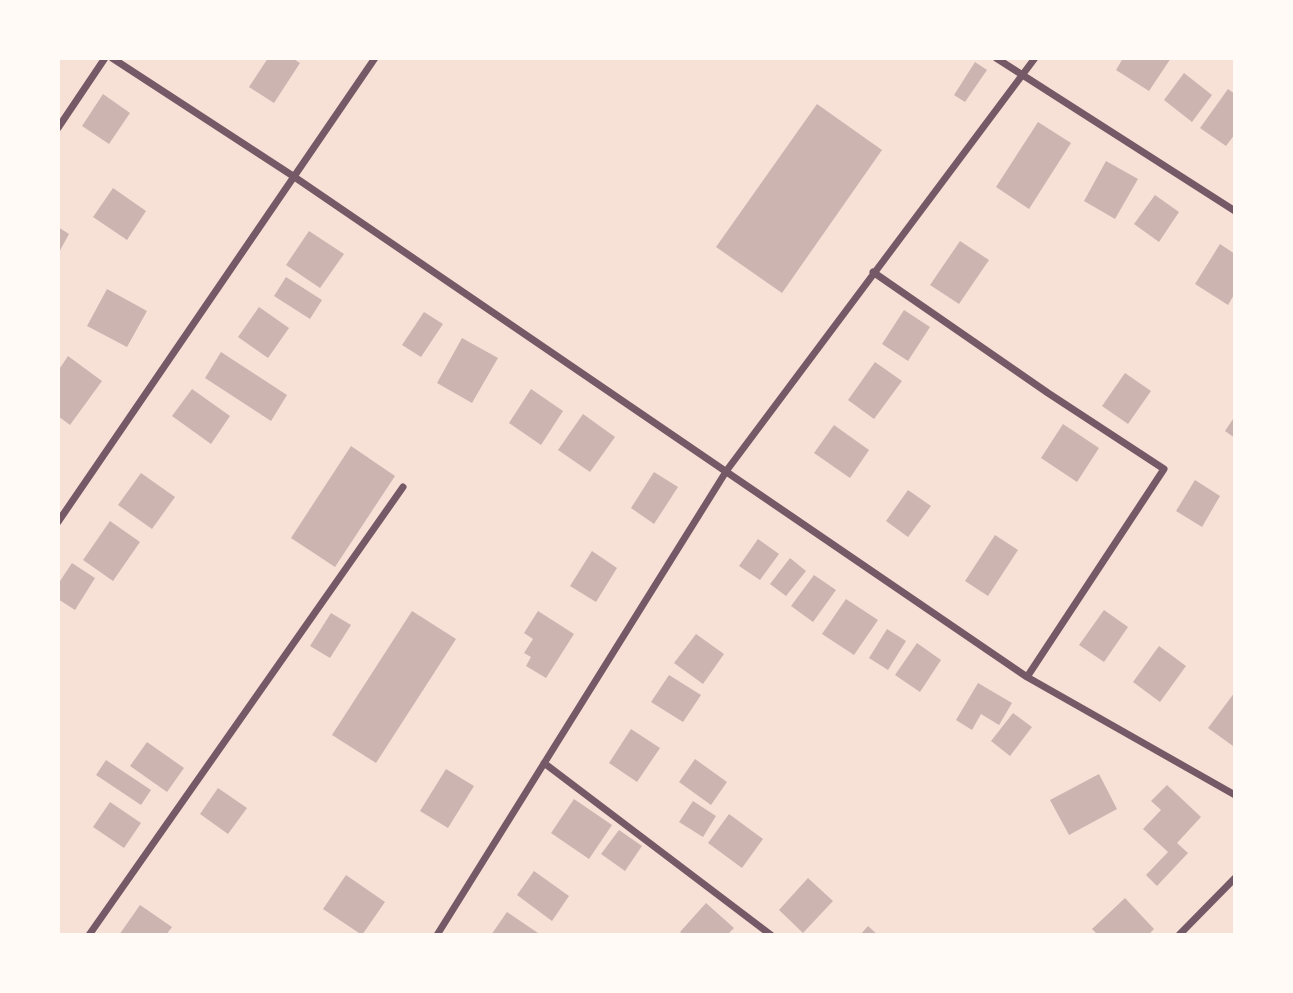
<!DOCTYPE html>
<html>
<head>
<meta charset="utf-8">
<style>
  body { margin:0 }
  #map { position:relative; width:1293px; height:993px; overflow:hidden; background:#f7e1d7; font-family:"DM Sans",sans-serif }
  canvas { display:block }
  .frame { position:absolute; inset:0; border:60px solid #fffaf5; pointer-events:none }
</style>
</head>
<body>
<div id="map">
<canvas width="1293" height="993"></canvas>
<div class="frame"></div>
</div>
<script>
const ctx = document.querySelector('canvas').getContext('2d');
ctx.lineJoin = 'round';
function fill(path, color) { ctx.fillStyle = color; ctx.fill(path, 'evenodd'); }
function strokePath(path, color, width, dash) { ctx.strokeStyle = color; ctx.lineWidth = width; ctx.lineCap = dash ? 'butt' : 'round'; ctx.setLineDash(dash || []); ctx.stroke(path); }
const building = new Path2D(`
  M268 58H292L300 63 274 103 249 87Z
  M1123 58H1171L1149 91 1116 70Z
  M975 62 987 70 965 102 954 95Z
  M1184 73 1212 95 1192 122 1164 100Z
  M1228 89 1235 94V134L1226 146 1200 128Z
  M103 94 130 113 109 144 82 126Z
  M817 104 882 150 782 293 716 247Z
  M1038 122 1071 143 1029 209 996 187Z
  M1106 161 1138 179 1115 219 1084 201Z
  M113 188 146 211 127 240 93 217Z
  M1155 195 1179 212 1159 242 1134 224Z
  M58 227 69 234 58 254Z
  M309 231 344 254 320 288 286 265Z
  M960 241 989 260 959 304 930 285Z
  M1220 244 1235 254V293L1228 305 1195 284Z
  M286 277 322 300 310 319 274 296Z
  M107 289 147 311 127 347 87 326Z
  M259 307 289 328 268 358 238 337Z
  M904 310 930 327 908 361 882 344Z
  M424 312 443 324 421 357 402 345Z
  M462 338 498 358 472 403 437 383Z
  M221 352 287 395 271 421 205 378Z
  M68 356 102 381 70 425 58 416V371Z
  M875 362 902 381 874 419 848 400Z
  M1125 373 1151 391 1128 424 1102 406Z
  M192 389 230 416 211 444 172 416Z
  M531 389 563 411 541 445 509 423Z
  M583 414 615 437 590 472 558 450Z
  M1235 416V438L1225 431Z
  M1063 424 1099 448 1077 482 1041 458Z
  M834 425 869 450 850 478 814 453Z
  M351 446 395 476 335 567 291 538Z
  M654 472 678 487 654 524 631 508Z
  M141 473 175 497 152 529 118 505Z
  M1195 480 1220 496 1202 527 1176 511Z
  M908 490 931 506 908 537 886 521Z
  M110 521 140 542 113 581 83 560Z
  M995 535 1018 550 988 596 965 581Z
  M758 539 779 554 760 580 739 566Z
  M592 551 617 568 596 602 570 586Z
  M790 558 806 571 786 596 770 584Z
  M72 563 95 578 75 610 58 599V584Z
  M814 575 836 590 813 622 791 606Z
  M846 599 878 620 854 655 822 634Z
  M1104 610 1128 627 1104 662 1079 645Z
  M412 611 456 639 376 763 332 735Z
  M538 611 574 634 546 678 526 666 531 657 524 653 533 639 524 633Z
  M331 613 351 625 330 658 310 646Z
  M887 629 906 641 888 670 869 658Z
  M696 634 724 654 703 684 674 663Z
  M917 643 941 660 920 692 895 675Z
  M1159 646 1186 666 1160 702 1133 682Z
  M669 675 701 695 683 722 651 702Z
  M978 683 1012 703 999 725 981 714 972 730 956 720Z
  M1235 692V742L1233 746 1208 728Z
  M1013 713 1032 727 1010 756 991 741Z
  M631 729 660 748 637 782 609 763Z
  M147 742 184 768 167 792 130 766Z
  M695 759 727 782 711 805 679 782Z
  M106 760 151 790 141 805 96 775Z
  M446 769 474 786 448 828 420 811Z
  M1099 774 1117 809 1069 835 1050 800Z
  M1167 785 1201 817 1177 843 1188 853 1157 886 1146 875 1168 852 1143 829 1161 810 1151 801Z
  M218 788 247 808 228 834 200 814Z
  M574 799 612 825 589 859 551 833Z
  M693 801 716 816 703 837 679 822Z
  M110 802 141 823 124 848 93 827Z
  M729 814 763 839 742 868 708 843Z
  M619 830 642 846 625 871 601 854Z
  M534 871 569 896 552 921 517 895Z
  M346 875 385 902 362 935 323 909Z
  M808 878 833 901 803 933 779 910Z
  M1125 898 1154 929 1148 935H1098L1092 929Z
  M706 903 734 928 727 935H684L680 932Z
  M140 905 172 927 166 935H119Z
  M507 912 541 935H491Z
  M868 926 878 935H860Z`);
const minor = new Path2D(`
  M112 58 293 176 1027 677 1235 795
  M996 58 1235 211
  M58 128 105 58
  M873 272 1048 393 1164 469 1027 677
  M58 522 375 58
  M544 763 771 935
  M89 935 403 487
  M437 935 727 470 1035 58
  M1179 935 1235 878`);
fill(building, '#ccb4b1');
strokePath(minor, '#755966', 7);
</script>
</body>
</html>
